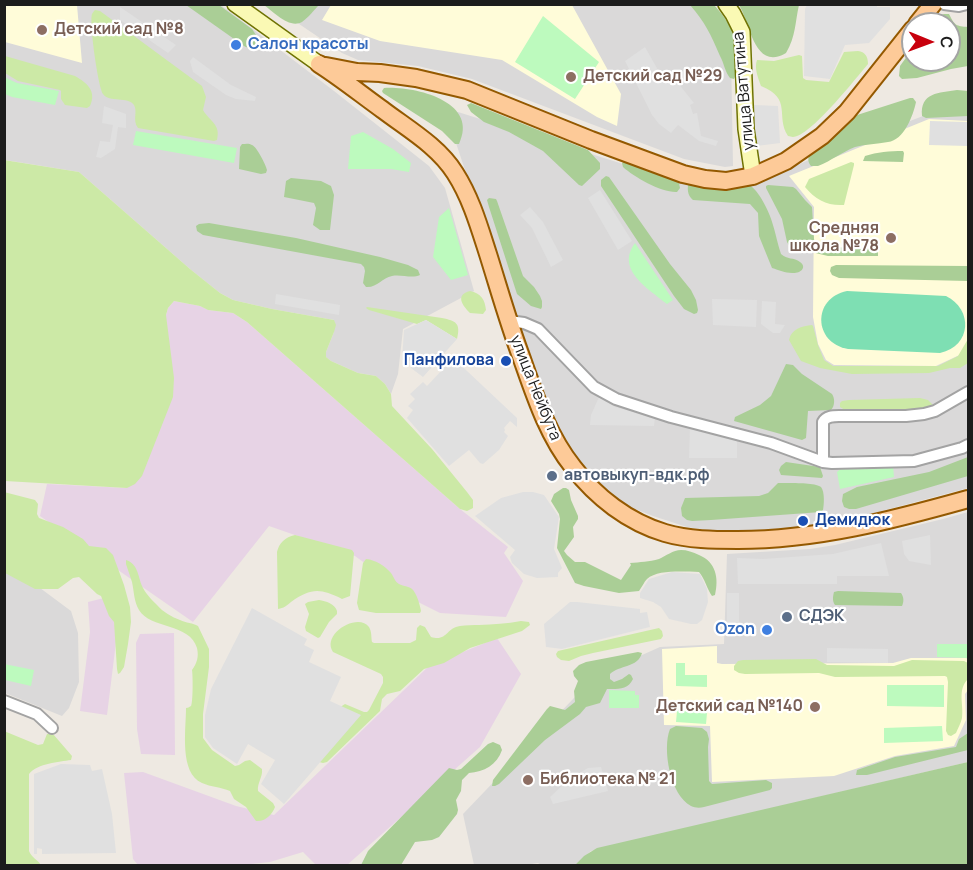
<!DOCTYPE html>
<html>
<head>
<meta charset="utf-8">
<style>
  body { margin:0 }
  #map { position:relative; width:973px; height:870px; overflow:hidden; background:#eee9e2; font-family:Manrope,sans-serif }
  canvas { display:block }
  .frame { position:absolute; inset:0; border:6px solid #1c1c1c; pointer-events:none }
  .north { position:absolute; left:901px; top:12px; width:60px; height:60px; box-sizing:border-box; background:#fff; border:2px solid #a4a4a4; border-radius:50%; rotate:91deg; font-size:16px; font-weight:700; line-height:24px; text-align:center; color:#1c1c1c }
  .north::after { content:''; display:block; margin:auto; width:21px; height:27px; background:#c8000d; clip-path:polygon(50% 0,100% 100%,50% 72%,0 100%) }
</style>
</head>
<body>
<div id="map">
<canvas width="973" height="870"></canvas>
<div class="frame"></div>
<div class="north">С</div>
</div>
<script>
const ctx = document.querySelector('canvas').getContext('2d');
ctx.lineJoin = 'round';
function fill(path, color) { ctx.fillStyle = color; ctx.fill(path, 'evenodd'); }
function strokePath(path, color, width, dash) { ctx.strokeStyle = color; ctx.lineWidth = width; ctx.lineCap = dash ? 'butt' : 'round'; ctx.setLineDash(dash || []); ctx.stroke(path); }
function label(font, color, halo, rows, align = 'center') {
  ctx.font = font + ' Manrope,sans-serif'; ctx.lineWidth = 4.5; ctx.setLineDash([]); ctx.textBaseline = 'middle'; ctx.strokeStyle = halo; ctx.fillStyle = color; for (const [text, x, y, turn = 0] of rows) {
    ctx.save(); ctx.translate(x, y); ctx.rotate((+turn || 0) * Math.PI / 180); ctx.textAlign = isNaN(turn) ? turn : align; if (halo) ctx.strokeText(text, 0, 0); ctx.fillText(text, 0, 0); ctx.restore();
  }
}
const residential = new Path2D(`
  M4 5H221L334 91 429 166 445 188 474 291 403 329 398 374 391 394 385 384 376 376 358 373 331 361 326 357V352L334 332V320L272 309 233 300 220 293 190 269 79 172 5 160Z
  M271 5H699L731 54 733 166 725 167 684 159 472 79 418 66 358 60 342 53Z
  M968 99V488L859 517 838 521 791 529 760 532H738L713 531 687 527 653 516 630 507 602 486 567 447 559 431 520 335 445 110 458 112 677 181 704 188H741L761 182 815 157Z
  M968 512V762L591 851 575 865H541L538 863 518 866 474 865 463 814 595 676 660 647 724 644 727 554 810 549 835 545 943 519Z
  M4 559 36 585 71 611 78 633 79 682 69 708 62 716 5 693Z`);
const industrial = new Path2D(`
  M174 301 200 306 208 310 233 313 247 322 460 509 508 547 504 553 523 581 506 617 440 613 418 602 355 556 269 526 193 622 40 516 47 484 127 488 166 315 168 308Z
  M104 598 114 621 117 634 107 715 80 711 90 632 88 602Z
  M174 633 175 755 141 754 137 729 136 643 140 634Z
  M497 638 521 674 480 747 347 865H316L303 852 270 862 242 865H138L133 859 124 773 143 772 236 806 274 815 429 666Z`);
const education = new Path2D(`
  M4 5H77L82 63 5 42Z
  M331 5H572L621 94 617 126 597 117 502 60 380 41 322 20Z
  M929 119 968 121V351L936 366 834 365 826 360 818 344 813 317 814 207 789 176Z
  M717 646V663L722 664 893 663 911 658H966L968 659V690L965 694 966 720 954 746 895 756 834 776 712 782 710 726 664 725 662 649Z`);
const grass = new Path2D(`
  M95 10 100 11 202 86 206 97 203 110C210 122 221 124 217 140L214 141 138 128C132 120 138 112 134 105 128 96 109 103 103 94 98 86 89 22 92 14 93 12 94 11 95 10Z
  M858 51C865 52 868 56 868 64 856 78 810 137 793 137 791 137 790 136 788 136 775 116 793 99 761 86 758 78 754 68 757 60L774 61 799 55 802 56 803 78 806 80 829 82 844 52Z
  M5 56 75 76C87 83 97 91 90 106L87 108 65 105 61 99V91L60 90 18 81 5 73Z
  M4 160 79 172 190 269 220 293 233 300 272 309 334 320 336 325 334 332 326 352V357L331 361 358 373 376 376 385 384 391 394 392 406 432 449 467 492 473 500V508L467 511 460 509 247 322 233 313 208 310 200 306 174 301 168 308 166 315 174 378 173 397 142 476 135 484 127 488 5 481Z
  M851 162 854 163V165L844 205C827 206 816 200 805 187L809 179Z
  M470 291C481 293 485 300 486 310L483 314 470 313C462 305 455 295 470 291Z
  M367 307 442 318C456 321 461 323 457 339L426 320 417 324 369 310 366 308Z
  M812 325 813 326 818 345 824 360 833 366H938L958 356 968 339V363L960 368H950L929 373 852 374 820 368 801 361 789 340C791 329 802 326 812 325Z
  M920 398 928 400 935 407 904 411 845 410 840 407V403L842 401 849 400Z
  M4 492 35 500 38 504 37 514 39 518 63 527 83 539 89 546 106 548 113 555 124 585 130 607 131 622 128 644 124 667 120 673 118 674 117 669 114 622 109 616 101 596 97 594 79 577 73 578 58 589H35L5 573Z
  M295 535 352 550 354 553 350 596 342 599C320 588 311 588 291 602 286 606 284 608 278 609L277 552C279 543 285 537 295 535Z
  M366 559C376 560 385 566 391 573 394 577 395 582 399 584 405 587 412 586 415 593 418 598 420 606 421 611L420 613H376L359 610 357 603 363 563Z
  M126 560C138 564 138 576 142 586 145 593 152 600 157 605 163 612 172 617 180 620 186 623 193 623 198 626L209 649V667L203 714V738L212 750 235 766 239 765 245 761 250 760 262 769C263 777 257 783 258 791L273 803 275 807C272 815 265 822 256 821L246 807 234 799 230 791C221 787 211 787 202 783 179 773 186 730 186 708 188 708 189 707 191 706 193 703 193 676 192 670 197 663 199 657 197 648 190 623 150 629 139 610 134 602 134 591 132 582 130 576 128 570 126 564Z
  M319 600C326 601 335 604 337 611V614L329 622 320 637 318 638 306 631 305 627 309 614 305 604 308 602Z
  M521 621 529 622 530 625 522 631 470 648 444 663 424 669 400 691 387 694 382 699 380 711 327 762 323 763 319 762V760L334 711 345 704 364 712H367L369 710 383 683V677L381 674 333 652C321 634 358 612 369 627 372 632 371 637 372 642L374 643H410L416 640 417 628 420 625 425 627 431 637C447 642 446 628 460 626 466 625 473 625 479 625 493 624 507 624 521 621Z
  M659 628 662 631 663 636 661 639 593 653 581 656 569 661 561 660 557 657 556 654 558 651Z
  M816 659 827 665 894 666 912 660 964 661 968 663V679C957 690 964 704 962 718 961 723 958 728 956 733L951 736 948 735 946 731 948 682 947 677 945 676 835 677 819 673 745 674 739 673 734 670V666L738 661 743 660Z
  M4 731 38 745 43 744 47 734H53L72 756 71 760C59 762 38 763 29 774V851C31 857 38 860 41 865H5Z`);
const forest = new Path2D(`
  M186 5H219L252 29 258 38C258 46 253 51 244 46Z
  M264 5H319C314 10 308 18 302 22 289 29 274 12 264 5Z
  M690 5H714C738 31 735 41 736 75L734 79 730 78C725 72 724 63 720 56 711 35 705 22 690 5Z
  M739 5H799C795 22 796 36 786 53 754 72 750 22 739 5Z
  M944 14H949C955 26 956 26 968 27V66L951 69 917 78 902 79 899 76 900 66 913 48V60H949V24H931L936 17Z
  M384 88C414 86 480 101 459 144H455L442 131 383 93 382 91Z
  M957 90 968 91V116L926 118 922 116C920 92 939 93 957 90Z
  M910 98H913L916 102C913 116 904 140 888 142 877 144 866 144 855 147 842 152 831 161 818 166H811C807 161 808 157 811 152L854 116Z
  M471 103 588 150 600 163V169L582 186 579 185 543 151 509 132 484 122 471 112 467 105Z
  M242 144C245 144 249 143 252 145 257 147 266 165 267 170L266 173 261 174 239 169 240 147Z
  M903 151 904 153 903 162 863 161 865 156C877 152 890 151 903 151Z
  M626 160 678 179 680 188 677 192C662 193 634 177 623 167L622 163Z
  M606 176 609 177 670 264 691 290 696 300 698 310 697 313 694 314 684 309 674 296 601 186V180Z
  M291 178 321 181 331 186 334 195 330 230H320L313 225 316 208 314 203 284 197 286 181Z
  M689 181 747 184C754 187 757 192 761 198 774 220 774 231 781 254 787 260 794 257 800 262 808 268 799 274 792 273 785 273 779 270 772 268L759 236 758 213 750 204 693 200C687 195 687 188 689 181Z
  M768 185 793 187 796 189 805 200 812 207 814 239 815 243 824 247 872 248H875L878 251V256H828L790 247 787 242 782 219 766 188V186Z
  M489 198 496 199 497 201 523 276 534 287 540 296 542 301V307L541 309 531 306 517 294 489 207 487 200Z
  M209 223 296 238 380 257 408 265 418 270 420 275C412 279 401 274 392 276 382 278 377 288 366 287L363 283 365 271 364 267 361 264 203 235 197 231 196 226 199 224Z
  M836 265 968 266V281L839 278 832 275 830 271 831 267Z
  M786 364 793 365 802 374 832 394C835 398 835 406 831 410L808 411 806 438 802 440 734 421 735 417 760 405 771 396Z
  M968 457V476L856 509H849L844 507 842 501 843 494 857 487 929 472Z
  M786 462 820 467 823 476 822 478 781 475 779 470 781 466Z
  M778 483C785 483 816 482 821 487 825 492 824 505 823 510L821 512 711 520 692 521 687 520 682 516 681 508 685 498 759 496 768 493Z
  M563 488H566L569 490 571 500 578 516V519L573 527 574 537 564 551 567 555 575 562H585L621 580 631 565 630 563C640 562 649 562 659 559 666 556 673 550 681 550 687 550 693 552 699 555 716 562 719 578 715 595L712 596C707 589 705 579 699 572 686 572 658 569 647 579 644 582 642 587 639 591L619 593 584 586 575 583 557 548 560 519 559 514 551 501 554 494Z
  M838 591 901 593C904 597 904 602 902 606L835 605C832 601 833 596 834 592Z
  M638 652 642 653C638 668 619 665 610 674V679L614 682 622 679 629 674 631 675 633 679C628 690 618 689 607 689L600 703 586 707 580 714 545 740 499 784 495 786H492L493 780 547 709 550 706 565 710 575 702 574 691 578 681 574 676 573 671 579 665 586 662Z
  M676 726 702 728 707 732 709 739 708 747 709 781 712 784 766 780 772 783V788L770 790 704 807C700 808 695 808 691 806 670 795 662 749 670 729Z
  M968 733V750L867 775H856L857 770 895 757 956 747 959 739Z
  M493 742 500 745 502 750C497 765 484 772 469 773L462 780 461 791 456 800 458 810 457 814 439 837 432 840 415 842 401 865H361L368 851 449 768 457 770 461 769 488 744Z
  M968 762V865H575L584 856 597 848Z`);
const park = new Path2D(`
  M543 16 599 62 575 99 515 62Z
  M4 77 17 83 59 91 55 105 12 97 5 94Z
  M136 131 237 148 234 163 133 145Z
  M363 132 393 149 411 163 409 172 391 169H348L351 136Z
  M449 208 468 275 451 280 433 257 439 217Z
  M635 243 673 300 667 304C649 289 615 270 635 243Z
  M845 465H893L894 477 840 489 837 472Z
  M937 644H968V658L937 657Z
  M676 663H685V675H707V687L676 686Z
  M4 664 34 670 31 686 5 680Z
  M887 685H944V707L887 706Z
  M609 690 635 691V695H639V708H609Z
  M678 700H685L684 711 707 713 706 724 676 722Z
  M942 726 943 741 884 743V728Z`);
const pitch = new Path2D(`
  M847 291 946 296C973 309 972 346 940 353L848 349C813 343 812 298 847 291Z`);
const parking = new Path2D(`
  M877 5V7H890V19L869 43 845 45 830 79 804 76 805 9 807 5Z
  M120 7 176 45 168 53 120 20Z
  M645 47 658 70 670 73 694 103 690 105 693 114 697 113 701 136 718 141 716 146 699 141 678 125 671 133 659 124 652 115 625 61Z
  M193 57 231 85 256 97 255 101 236 99 226 95 193 72 190 61Z
  M754 105 778 106 780 143 756 146Z
  M104 106 126 114V128L118 127 115 149 101 158 96 157 100 141 110 142 113 125 102 123Z
  M930 121 968 122V146L929 145Z
  M600 190 632 241 618 250 588 198Z
  M530 207 543 222 563 260 551 267 532 228 520 215Z
  M276 294 340 305 339 315 275 304Z
  M712 299 757 300 756 327 713 325Z
  M762 301 776 302 775 324 785 325 780 333H773L761 324Z
  M426 320 457 339 423 377 411 368V361L402 360 404 330Z
  M449 354 517 418V427L510 421 504 428 505 430 504 432 508 436 499 450 483 464 480 463 469 450 449 466 407 418 413 410 408 406 415 399 410 394 423 382 427 386 442 370 438 366Z
  M599 397 615 407 655 418 654 426 590 425 591 415Z
  M690 428 737 440V458H689Z
  M523 492H533L544 495 559 517 554 549 562 568 558 573V577L537 578 524 574 512 563 510 557 515 550 475 516 501 498Z
  M930 535 931 565 909 561 904 554 902 541Z
  M881 543 889 576H837V584H738L737 558 763 559 833 554Z
  M672 572 700 574 707 589 708 602 702 620 697 624H691L669 619 661 607 653 602 640 598V593L649 579Z
  M727 593H739V629H727Z
  M570 602H577L640 609V613L647 612 650 627 562 649 546 647 544 624Z
  M252 608 307 639 304 645 314 650 309 662 341 677 330 701 361 715 284 804 261 784 275 760 248 744 237 764 213 748 205 737V715L211 689Z
  M827 648 888 649V663L827 662Z
  M61 764 90 765 92 771 102 769 112 814 116 853 42 854V849L37 848V854H34V774Z
  M601 767 608 791 553 804 550 797 569 779 588 768Z`);
const street = new Path2D(`
  M944 4 959 6 967 4
  M509 321 524 323 538 329 594 387 616 399 671 417 771 443 823 462 832 463 914 461 962 448 968 445
  M823 462V422C826 416 833 416 839 416H906L924 414 935 411 968 392
  M4 701 37 714 52 728`);
const secondary = new Path2D(`
  M235 4 319 64
  M726 4 733 14 742 32 746 129 753 176`);
const primary = new Path2D(`
  M917 24 933 4
  M319 64C341 78 362 95 383 110 408 129 438 146 455 173 471 198 479 226 488 254 499 289 509 325 522 359 535 396 548 436 573 467 596 497 628 522 665 533 689 540 714 540 738 540 817 540 893 520 968 499
  M326 66 357 72 380 73 416 78 467 90 591 140 683 174 705 179 726 181 753 176 786 161 822 136 847 112 913 29`);
const markers = [
  [42,30,6,"#8d6e63"],
  [236,45,6,"#3f7fe0"],
  [571,77,6,"#8d6e63"],
  [891,238,6,"#8d6e63"],
  [506,361,6,"#1a4fb4"],
  [552,476,6,"#5c6f8a"],
  [803,521,6,"#1a4fb4"],
  [787,617,6,"#5c6f8a"],
  [767,630,6,"#3f7fe0"],
  [815,707,6,"#8d6e63"],
  [528,780,6,"#8d6e63"]
];
const educationNames = [
  ["Детский сад №8",54,30],
  ["Детский сад №29",583,77],
  ["Средняя",879,229,"right"],
  ["школа №78",879,247,"right"],
  ["Детский сад №140",803,707,"right"],
  ["Библиотека № 21",540,780]
];
const shopNames = [
  ["Салон красоты",248,45],
  ["Ozon",755,630,"right"]
];
const streetNames = [
  ["улица Ватутина",744,91,-95],
  ["улица Нейбута",535,388,68]
];
const transitNames = [
  ["Панфилова",494,361],
  ["Демидюк",815,521,"left"]
];
const serviceNames = [
  ["автовыкуп-вдк.рф",564,476],
  ["СДЭК",799,617]
];
fill(residential, '#dad9d9');
fill(industrial, '#e7d3e5');
fill(education, '#fffcd9');
fill(grass, '#cce9a6');
fill(forest, '#aace96');
fill(park, '#bdfabe');
fill(pitch, '#7edfb3');
fill(parking, '#e0e0e0');
strokePath(street, '#a3a3a3', 14);
strokePath(secondary, '#6f7303', 18);
strokePath(primary, '#945900', 20);
strokePath(street, '#fff', 10);
strokePath(secondary, '#faf9b4', 15);
strokePath(primary, '#fdca98', 16);
for (const [x, y, r, color] of markers) { const dot = new Path2D(); dot.arc(x, y, r, 0, 2 * Math.PI); ctx.fillStyle = color; ctx.fill(dot); strokePath(dot, '#fff', 2); }
label('bold 16px', '#785e54', '#fff', educationNames, 'left');
label('bold 16px', '#366cbe', '#fff', shopNames, 'left');
label('16px', '#1c1c1c', '#fff', streetNames);
label('bold 16px', '#164399', '#fff', transitNames, 'right');
label('bold 16px', '#4e5e75', '#fff', serviceNames, 'left');
</script>
</body>
</html>
